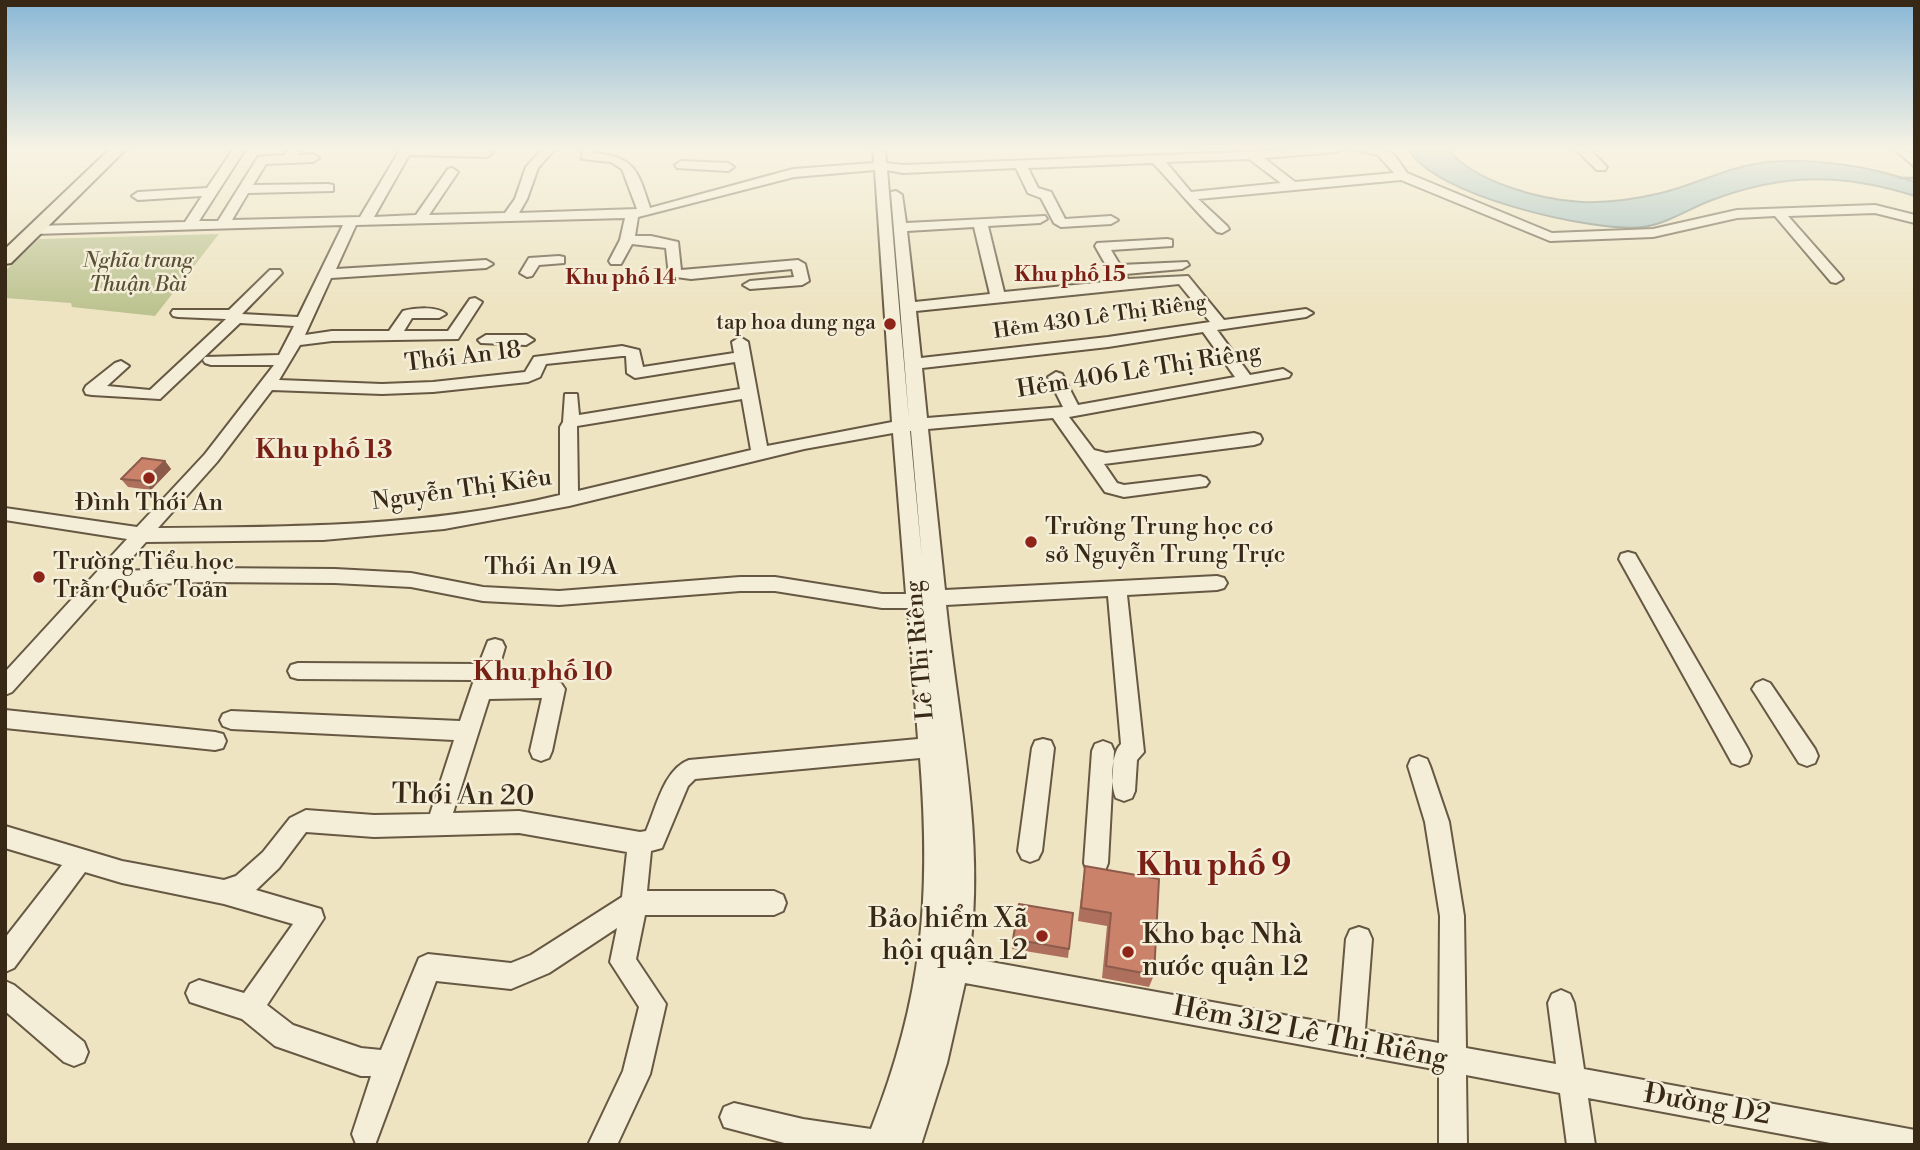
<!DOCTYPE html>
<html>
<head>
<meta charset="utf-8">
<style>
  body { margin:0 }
  #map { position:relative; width:1920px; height:1150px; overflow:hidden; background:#eee4c2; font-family:"Libre Bodoni",serif }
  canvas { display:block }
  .frame { position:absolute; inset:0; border:7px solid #382917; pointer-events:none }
</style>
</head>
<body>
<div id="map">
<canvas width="1920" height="1150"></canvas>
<div class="frame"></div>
</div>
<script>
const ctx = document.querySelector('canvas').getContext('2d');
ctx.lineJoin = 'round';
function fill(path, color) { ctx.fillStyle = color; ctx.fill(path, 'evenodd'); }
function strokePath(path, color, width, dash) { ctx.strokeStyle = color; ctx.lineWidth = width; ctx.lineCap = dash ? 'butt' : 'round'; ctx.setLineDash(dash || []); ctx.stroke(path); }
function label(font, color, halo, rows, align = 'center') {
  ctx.font = font + ' "Libre Bodoni",serif'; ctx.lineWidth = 5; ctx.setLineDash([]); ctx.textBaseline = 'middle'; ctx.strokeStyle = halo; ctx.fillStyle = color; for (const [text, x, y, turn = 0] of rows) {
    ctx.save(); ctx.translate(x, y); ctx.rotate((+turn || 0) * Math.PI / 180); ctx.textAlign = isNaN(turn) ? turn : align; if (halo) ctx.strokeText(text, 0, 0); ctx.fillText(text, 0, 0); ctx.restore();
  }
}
const green = new Path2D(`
  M219 234 155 316 72 307 71 303 5 298V271L39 239Z`);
const water = new Path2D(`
  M1408 148H1447C1473 182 1541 200 1582 202 1608 203 1636 199 1661 193 1697 184 1730 166 1768 162 1816 158 1869 166 1915 182V196C1842 173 1784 173 1712 200 1690 208 1667 224 1643 227 1594 233 1430 195 1408 148Z`);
const stream = new Path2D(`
  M1899 178H1915`);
const minor = new Path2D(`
  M234 148H246L199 221H218L258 157 284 155 290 148H303L298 155 313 154 319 158 313 162 266 164 253 185 328 184 333 185V191L248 193 232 220 360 217 401 148 487 149 493 153 487 157 409 155 374 217 416 215 448 169 452 168 458 172 429 215 505 213 515 199 526 167 543 148H556L538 168 527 199 519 213 637 209 622 169 611 162 582 159 583 148H595L593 153C635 156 638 171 650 208L793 169 874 163 873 148H885L886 163 903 165 1342 148 1336 152 1264 158 1295 182 1394 173 1378 155 1347 148 1387 150 1395 156 1407 173 1552 233 1653 229 1737 210 1875 205 1915 215V223L1875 213 1788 216 1841 276 1843 279 1836 283 1831 282 1775 216 1737 218 1653 237 1550 241 1401 180 1198 199 1227 226 1229 229 1222 233 1217 232C1194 210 1175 186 1153 163L1028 168 1038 188 1051 192 1065 219 1111 216 1118 220 1111 224 1061 227 1054 223 1041 198 1028 193 1016 168 903 173 887 170 909 420 891 192 896 191 902 195 906 223 1045 216 1047 219 1040 223 988 226 1004 292 1115 281 1095 246 1097 243 1167 239 1172 240V246L1111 250 1120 265 1187 262 1189 265 1182 269 1125 274 1128 279 1188 276 1224 320 1306 309 1313 313 1306 317 1217 330 1250 375 1283 369 1291 374 1289 377 1069 417 1094 450 1106 453 1254 433 1260 435 1262 439 1260 443 1254 445 1104 464 1117 483 1124 485 1200 476 1206 478 1209 482 1206 486 1124 497 1105 492 1053 418 928 429 945 590 1217 576 1224 578 1227 583 1224 588 1217 590 1127 595 1144 752 1137 760 1135 791 1132 798 1124 801 1116 798C1110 785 1111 753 1121 744L1108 596 946 605C958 721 986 841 969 958L1339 1025 1346 939 1350 930 1359 927 1368 930 1372 939 1365 1030 1439 1043 1440 916 1425 822 1408 766 1411 759 1419 756 1427 759 1430 766 1449 822 1464 916 1466 1048 1556 1064 1548 1003 1552 994 1561 990 1570 994 1574 1003 1584 1069 1915 1130V1145H1841L1588 1098 1595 1145H1567L1560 1093 1466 1075 1467 1145H1439V1070L965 983 947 1063 921 1145H792L724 1127 720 1117 724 1107 734 1103 803 1119 871 1129C923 997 931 898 920 758L695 779 688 786 662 848 651 851 647 891H774L783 895 786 903 783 911 774 915H645L636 959 666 1004 650 1074 617 1145H588L623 1071 639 1007 610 962 617 928 549 973 511 989 436 981 375 1145 356 1144 352 1134 371 1076H361L275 1046 242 1019 190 1002 186 993 190 984 199 980 244 993 293 924 224 904 122 883 85 872 14 968 5 972V938L62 865 5 848V826L122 861 224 880 236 876 263 852 290 818 306 810 374 815 430 814 454 740 231 729 223 726 220 720 223 714 231 711 460 721 474 680 298 679 291 677 288 671 291 665 298 663 479 664 488 641 495 639 502 641 505 647 495 681 554 680 561 683 565 689 552 751 549 758 541 761 533 758 530 751 542 698 489 699 453 813 519 811 640 832 646 831C656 808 664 769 689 760L918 739 908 608H882L775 591H740L559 605 483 601 411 587 335 583 205 582 107 586 12 692 5 695V672L127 539 5 520V508L137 527 205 454 274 365H211L205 363 203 360 205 357 279 355 294 326 240 323 160 399 92 395 86 394 84 390 86 386 115 363 121 361 129 366 107 386 150 390 226 319 178 317 173 316 171 313 173 310H229L270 270H280L282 273 242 314 298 317 343 225 34 234 27 230 34 226 185 222 202 196 138 200 132 196 138 192 207 188ZM1249 159 1281 183 1191 192 1166 162ZM875 170 892 422 767 446 748 342 740 337 732 342 734 353 643 367 639 350 622 346 534 357 525 372 433 382 382 384 279 380 300 345 332 341 458 339 482 302 475 298 470 299 448 331H404L412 318H439L446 314C437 306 415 308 403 311L389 331H332L305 335 331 278 486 268 493 264 486 260 336 269 356 225 625 218 620 240 609 261 611 264H621L632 244 666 248 669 276 691 279 792 269 794 277 750 281 743 285 750 289 802 285 809 281 805 264 798 260 681 270 678 242 651 236H635L638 217 794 177ZM974 227 990 294 915 302 907 231ZM1179 284 1210 322 1108 337 921 358 916 311ZM1203 332 1235 377 1078 405 1062 374 1056 372 1048 377 1063 407 927 418 922 368 1108 347ZM622 356H626L627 373 635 378 735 362 740 389 579 415 577 394H565L563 422 560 427V495C428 527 293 527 158 528L217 462 272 390 382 394 433 392 528 382 540 377 546 364ZM742 399 751 450 578 491 577 426ZM910 431H911L922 559ZM893 433 906 594H882L775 577H740L559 591 483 587 411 573 335 569 205 568 120 571 146 542 323 540 444 529 569 506 804 449ZM306 832 374 837 519 833 627 852 622 897 531 955 511 963 428 954 419 958 381 1050 361 1048 293 1025 267 1005 324 918 321 909 256 890 279 868Z
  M1574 148H1588L1607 167 1605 170H1597Z
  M1893 148H1906L1915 156V167Z
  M681 161 728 163 734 167 728 171 677 168 675 165Z
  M559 256 564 257V263L539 265 532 276 527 277 520 273 529 258Z
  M486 335H526L534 340 526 345 481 343 478 340Z
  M1628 552 1635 554 1748 749 1751 756 1748 763 1740 766 1732 763 1619 559 1621 554Z
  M1763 680 1770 683 1815 749 1818 756 1815 763 1807 766 1799 763 1756 695 1752 689 1756 683Z
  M5 710 215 732 223 734 226 741 223 748 215 750 5 728Z
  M1043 739 1051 741 1054 748 1042 851 1038 859 1030 862 1022 859 1018 851 1032 748 1035 741Z
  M1103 741 1111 744 1114 751 1108 863 1105 871 1096 874 1087 871 1084 863 1092 751 1095 744Z
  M5 981 14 985 84 1042 88 1052 84 1062 74 1066 64 1062 5 1011Z`);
const major = new Path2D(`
  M111 148H127L11 263 5 264V249Z`);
const wall = new Path2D(`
  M165 461 171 469 151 490 128 487 121 479Z
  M1085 866 1154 975 1149 987 1102 978 1107 926 1078 921 1083 880Z
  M1013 939 1069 949 1068 958 1012 949Z`);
const shadedWall = new Path2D(`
  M165 461 171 469 151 490 144 481Z`);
const building = new Path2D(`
  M142 458 165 461 144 481 121 479Z
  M1085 866 1159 879 1154 975 1106 966 1111 913 1081 908Z
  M1019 904 1073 913 1069 949 1013 939Z`);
const markers = [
  [890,324,7,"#8f2418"],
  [149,478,7,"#8f2418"],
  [1031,542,7,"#8f2418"],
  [39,577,7,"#8f2418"],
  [1042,936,7,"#8f2418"],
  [1128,952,7,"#8f2418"]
];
const farParknames = [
  ["Nghĩa trang",138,262],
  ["Thuận Bài",138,286]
];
const farNeighbourhoodnames = [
  ["Khu phố 15",1070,276],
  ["Khu phố 14",621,279]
];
const farStreetnames = [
  ["Hẻm 430 Lê Thị Riêng",1100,318,-8]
];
const farPoinames = [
  ["tap hoa dung nga",876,324]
];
const streetNames = [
  ["Thới An 18",463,358,-7],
  ["Hẻm 406 Lê Thị Riêng",1139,372,-9],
  ["Nguyễn Thị Kiêu",462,491,-8],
  ["Thới An 19A",551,568],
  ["Lê Thị Riêng",921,650,-95]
];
const poiNames = [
  ["Đình Thới An",149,504,"center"],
  ["Trường Trung học cơ",1045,528],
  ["sở Nguyễn Trung Trực",1045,556],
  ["Trường Tiểu học",53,563],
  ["Trần Quốc Toản",53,591]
];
const neighbourhoodNames = [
  ["Khu phố 13",324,452],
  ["Khu phố 10",543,674]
];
const nearStreetnames = [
  ["Thới An 20",463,797,1],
  ["Hẻm 312 Lê Thị Riêng",1310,1034,11],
  ["Đường D2",1707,1106,10]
];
const nearPoinames = [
  ["Bảo hiểm Xã",1028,920],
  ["hội quận 12",1028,952],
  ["Kho bạc Nhà",1142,936,"left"],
  ["nước quận 12",1142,968,"left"]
];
const nearNeighbourhoodnames = [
  ["Khu phố 9",1214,867]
];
fill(green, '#bdc390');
fill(water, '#9cbcbc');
strokePath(water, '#74817a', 2);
strokePath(stream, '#74817a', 2.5);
strokePath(minor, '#665842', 4);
strokePath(major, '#382917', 4);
fill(minor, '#f4edd7');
fill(major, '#eee4c2');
fill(wall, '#ae705c');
fill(shadedWall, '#8d5b4b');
fill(building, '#ca826b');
strokePath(building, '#8d5b4b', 2);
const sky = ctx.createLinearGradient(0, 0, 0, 309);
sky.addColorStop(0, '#89b7d6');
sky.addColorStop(0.48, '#f7f3e4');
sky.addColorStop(1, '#f7f3e400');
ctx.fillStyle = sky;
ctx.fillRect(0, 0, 1920, 309);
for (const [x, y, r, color] of markers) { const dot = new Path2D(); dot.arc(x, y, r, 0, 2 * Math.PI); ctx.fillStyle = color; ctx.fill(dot); strokePath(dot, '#f4edd7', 2.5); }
label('italic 21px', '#595035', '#f4edd7', farParknames);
label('bold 21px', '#7a1f14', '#f4edd7', farNeighbourhoodnames);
label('21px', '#382917', '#f4edd7', farStreetnames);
label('21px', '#382917', '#f4edd7', farPoinames, 'right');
label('24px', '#382917', '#f4edd7', streetNames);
label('24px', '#382917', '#f4edd7', poiNames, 'left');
label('bold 26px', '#7a1f14', '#f4edd7', neighbourhoodNames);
label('28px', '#382917', '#f4edd7', nearStreetnames);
label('28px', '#382917', '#f4edd7', nearPoinames, 'right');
label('bold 32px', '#7a1f14', '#f4edd7', nearNeighbourhoodnames);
</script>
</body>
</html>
